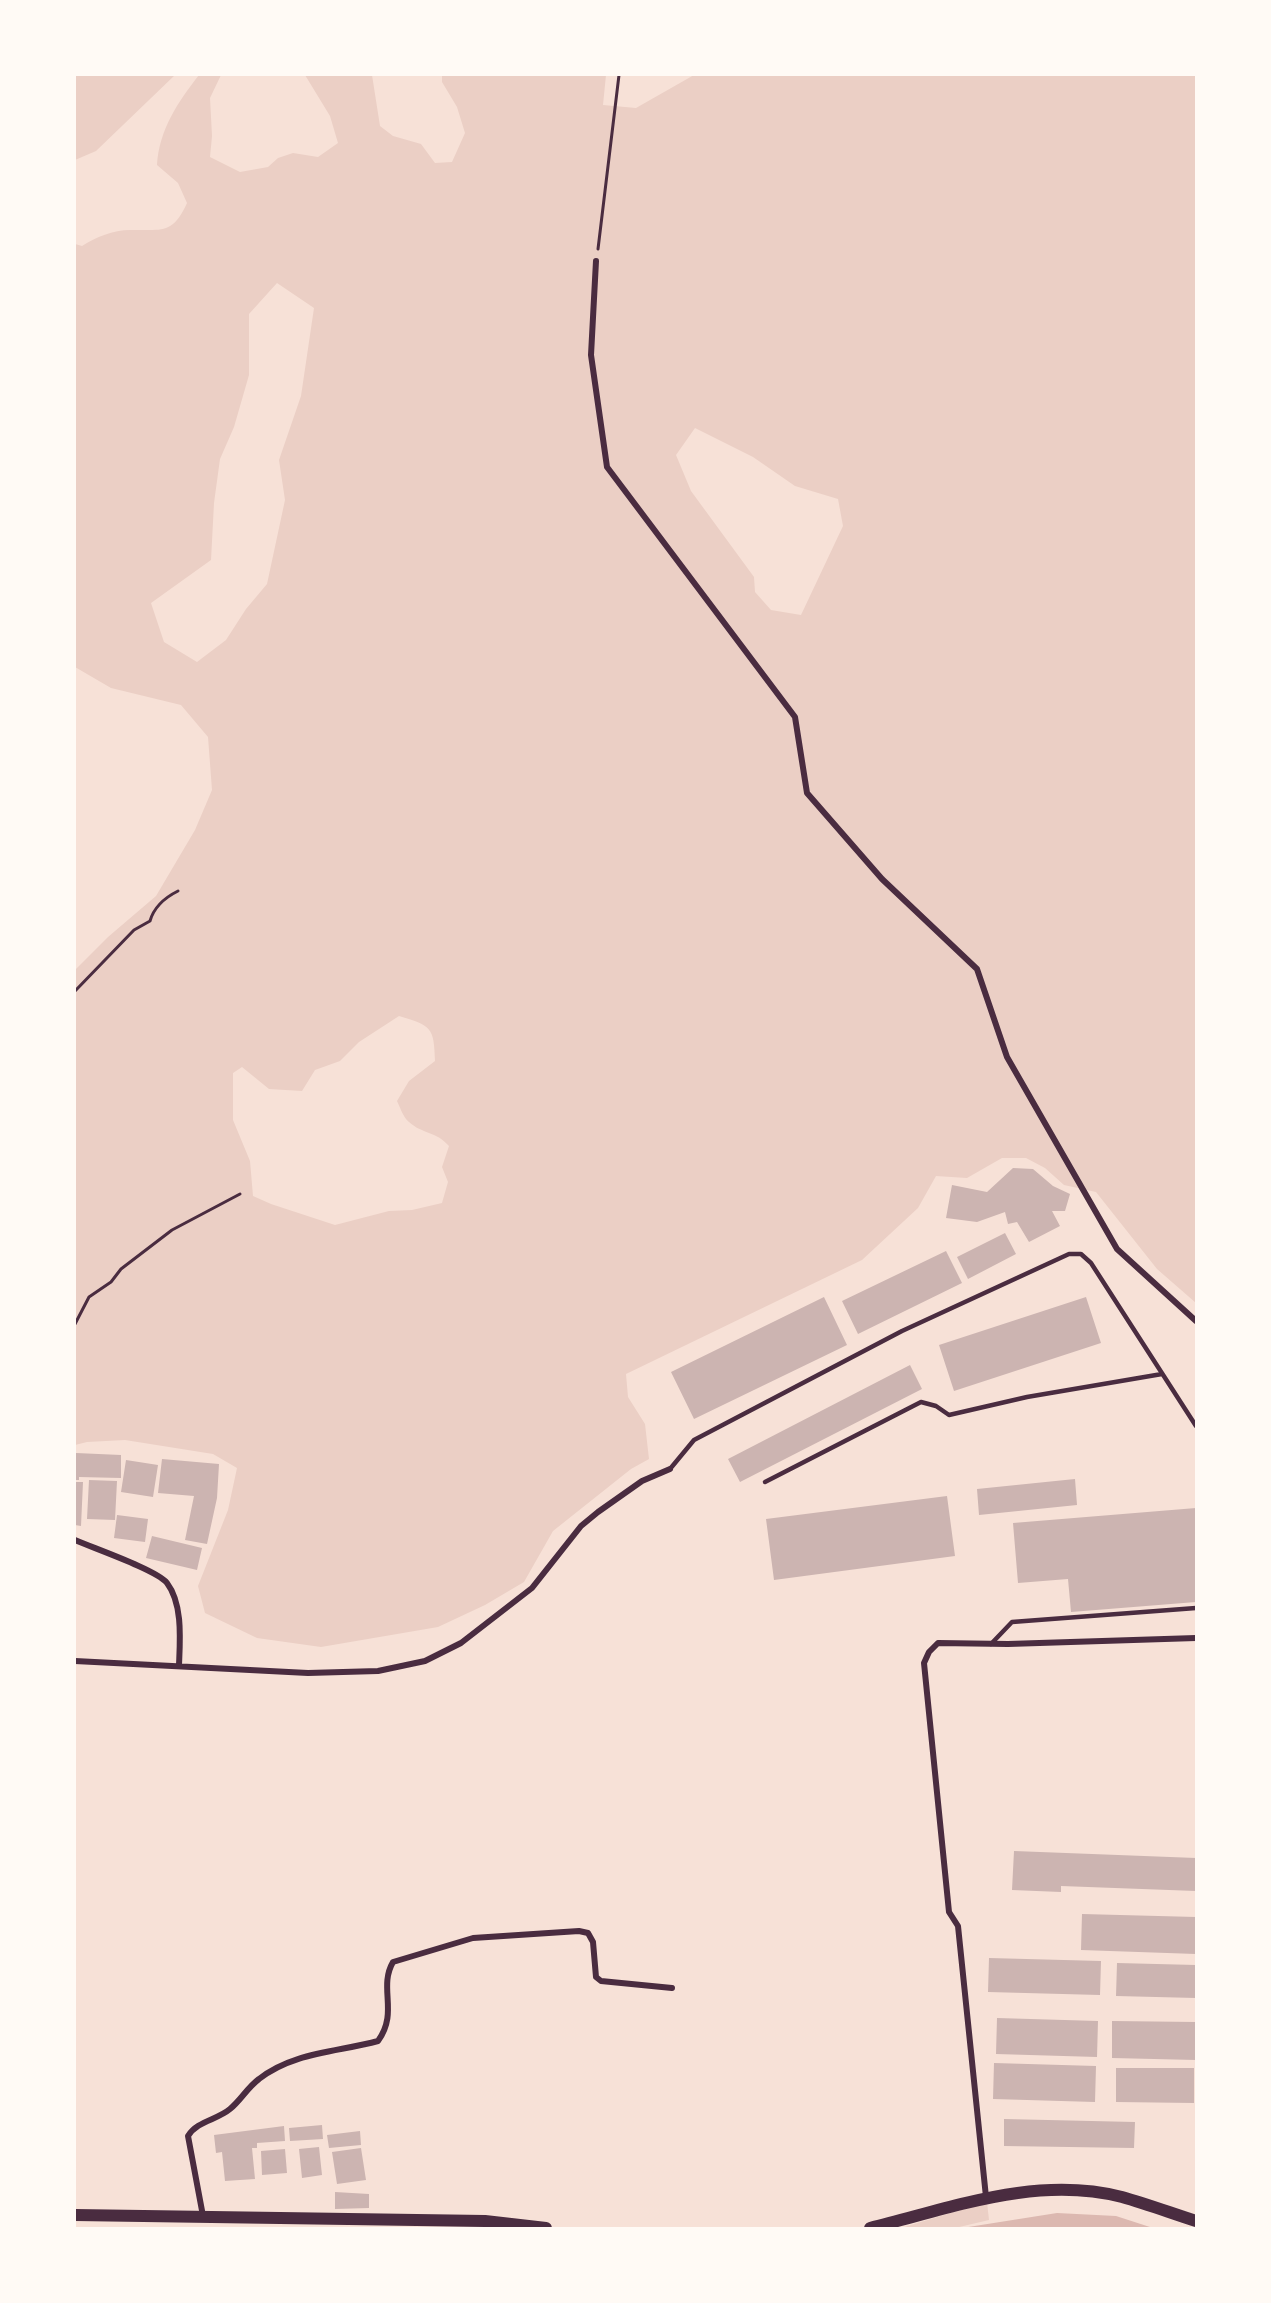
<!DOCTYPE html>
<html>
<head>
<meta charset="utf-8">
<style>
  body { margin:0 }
  #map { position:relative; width:1271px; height:2303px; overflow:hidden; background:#f7e1d7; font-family:Ubuntu,sans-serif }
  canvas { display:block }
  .frame { position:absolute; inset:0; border:76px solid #fffaf5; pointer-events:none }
</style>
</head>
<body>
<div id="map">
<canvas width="1271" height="2303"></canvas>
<div class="frame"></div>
</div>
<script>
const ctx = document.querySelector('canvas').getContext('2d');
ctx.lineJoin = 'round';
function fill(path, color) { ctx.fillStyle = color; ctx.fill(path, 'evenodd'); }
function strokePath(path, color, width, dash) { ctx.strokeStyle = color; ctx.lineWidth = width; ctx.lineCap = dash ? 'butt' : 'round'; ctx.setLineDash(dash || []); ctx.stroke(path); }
const green = new Path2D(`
  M75 75H175L96 151 75 160Z
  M199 75H221L210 98 212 136 210 157 240 172 268 167 278 158 293 153 318 157 338 143 330 116 305 75H372L380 126 393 136 421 144 435 163 452 162 465 133 457 107 442 82V75H606L603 105 636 108 694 75H1196V1303L1157 1269 1096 1192 1064 1185 1045 1168 1026 1158H1002L967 1178 936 1176 918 1208 862 1260 626 1374 628 1397 645 1424 649 1459 631 1469 553 1531 524 1582 485 1605 438 1627 321 1647 257 1638 205 1613 198 1586 228 1510 237 1468 213 1454 125 1440 87 1442 75 1445V970L108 937 156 896 195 830 212 790 208 737 181 705 111 688 75 667V244L82 246C96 237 113 230 130 230 161 229 172 236 187 203L178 183 157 165C159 130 178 102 199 75ZM277 283 314 308 301 396 279 460 285 500 267 584 246 609 226 640 197 662 164 642 151 603 211 560 214 503 220 459 234 427 249 375V314ZM695 428 753 457 795 486 838 499 843 526 801 615 771 610 755 592 754 577 691 491 676 455ZM399 1016C431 1026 434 1026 435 1061L409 1081 397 1101C400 1107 403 1117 409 1122 422 1134 436 1131 449 1146L442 1167 448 1182 442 1203 412 1210 389 1211 335 1225 271 1204 253 1196 250 1161 233 1120V1073L242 1067 269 1089 302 1091 315 1070 340 1061 359 1042Z
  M987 2202 989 2220 955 2228H901Z`);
const water = new Path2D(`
  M1057 2213 1116 2216 1153 2228H962Z`);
const building = new Path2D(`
  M1013 1168 1033 1169 1053 1186 1070 1194 1065 1211H1052L1060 1226 1029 1242 1017 1222 1008 1224 1005 1212 977 1222 946 1218 952 1185 987 1192Z
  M1005 1233 1016 1254 968 1279 957 1257Z
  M946 1251 962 1283 858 1334 842 1301Z
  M824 1297 847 1345 694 1419 671 1372Z
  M1086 1297 1101 1343 954 1391 939 1345Z
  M910 1365 922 1389 740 1482 728 1459Z
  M76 1453 121 1455V1478L79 1477V1480H75Z
  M162 1459 219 1464 217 1498 207 1544 185 1540 194 1496 158 1493Z
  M126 1460 158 1465 153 1497 121 1492Z
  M1075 1479 1077 1505 979 1515 977 1489Z
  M89 1480 117 1481 115 1520 87 1519Z
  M75 1482H83L81 1526 75 1525Z
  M947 1496 955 1556 774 1580 766 1519Z
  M1196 1508V1602L1071 1612 1068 1579 1018 1583 1013 1523Z
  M117 1515 148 1519 145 1542 114 1538Z
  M152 1536 202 1548 197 1570 146 1558Z
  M1014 1851 1196 1858V1891L1061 1886V1892L1012 1890Z
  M1082 1914 1196 1917V1954L1081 1950Z
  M989 1958 1101 1961 1100 1995 988 1992Z
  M1117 1963 1196 1965V1998L1116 1996Z
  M997 2018 1098 2021 1097 2057 996 2054Z
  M1112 2021 1196 2022V2060L1112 2058Z
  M994 2063 1096 2066 1095 2102 993 2099Z
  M1116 2068H1194V2103L1116 2102Z
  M1004 2119 1135 2122 1134 2148 1004 2146Z
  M322 2125 323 2139 290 2141 289 2128Z
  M284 2126 285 2141 257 2143V2148H252L255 2179 225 2181 222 2152 216 2153 214 2135Z
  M360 2131 361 2145 329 2148 327 2135Z
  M319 2147 322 2175 302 2178 299 2149Z
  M361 2148 366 2180 337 2184 332 2152Z
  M285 2149 287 2173 262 2175 261 2151Z
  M335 2192 369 2194V2208L335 2209Z`);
const path = new Path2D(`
  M598 249 619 75
  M75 991 134 930 150 921C154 907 164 898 178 891
  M75 1324 89 1297 111 1282 121 1269 172 1230 240 1194`);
const service = new Path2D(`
  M670 1469 694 1440 902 1331 1069 1254H1081L1091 1263 1196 1426
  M765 1482 921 1402 936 1406 949 1415 1027 1397 1162 1374
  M991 1644 1012 1622 1196 1608`);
const minor = new Path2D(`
  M596 261 591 355 607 467 795 717 807 793 882 879 977 969 1007 1057 1117 1249 1196 1321
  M75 1540C93 1548 157 1570 167 1583 183 1604 180 1640 179 1665
  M75 1661 308 1673 378 1671 425 1661 461 1643 532 1588 581 1526 598 1512 642 1481 670 1469
  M986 2197 958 1926 949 1912 924 1663 929 1652 938 1643 1008 1644 1196 1638
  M203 2216 188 2136C197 2121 217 2120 230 2109 241 2100 247 2088 259 2079 293 2052 338 2052 378 2041 399 2012 378 1988 393 1962L473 1938 579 1931 588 1933 593 1942 596 1977 601 1981 672 1988`);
const secondary = new Path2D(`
  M75 2215 485 2221 546 2228
  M870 2228C952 2208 1036 2175 1122 2197 1147 2204 1171 2213 1196 2221`);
fill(green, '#ebcfc5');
fill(water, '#dcb8b0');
fill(building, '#ccb4b1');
strokePath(path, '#4a2c40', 3);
strokePath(service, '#4a2c40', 4.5);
strokePath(minor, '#4a2c40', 6);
strokePath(secondary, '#4a2c40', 12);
</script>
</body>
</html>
